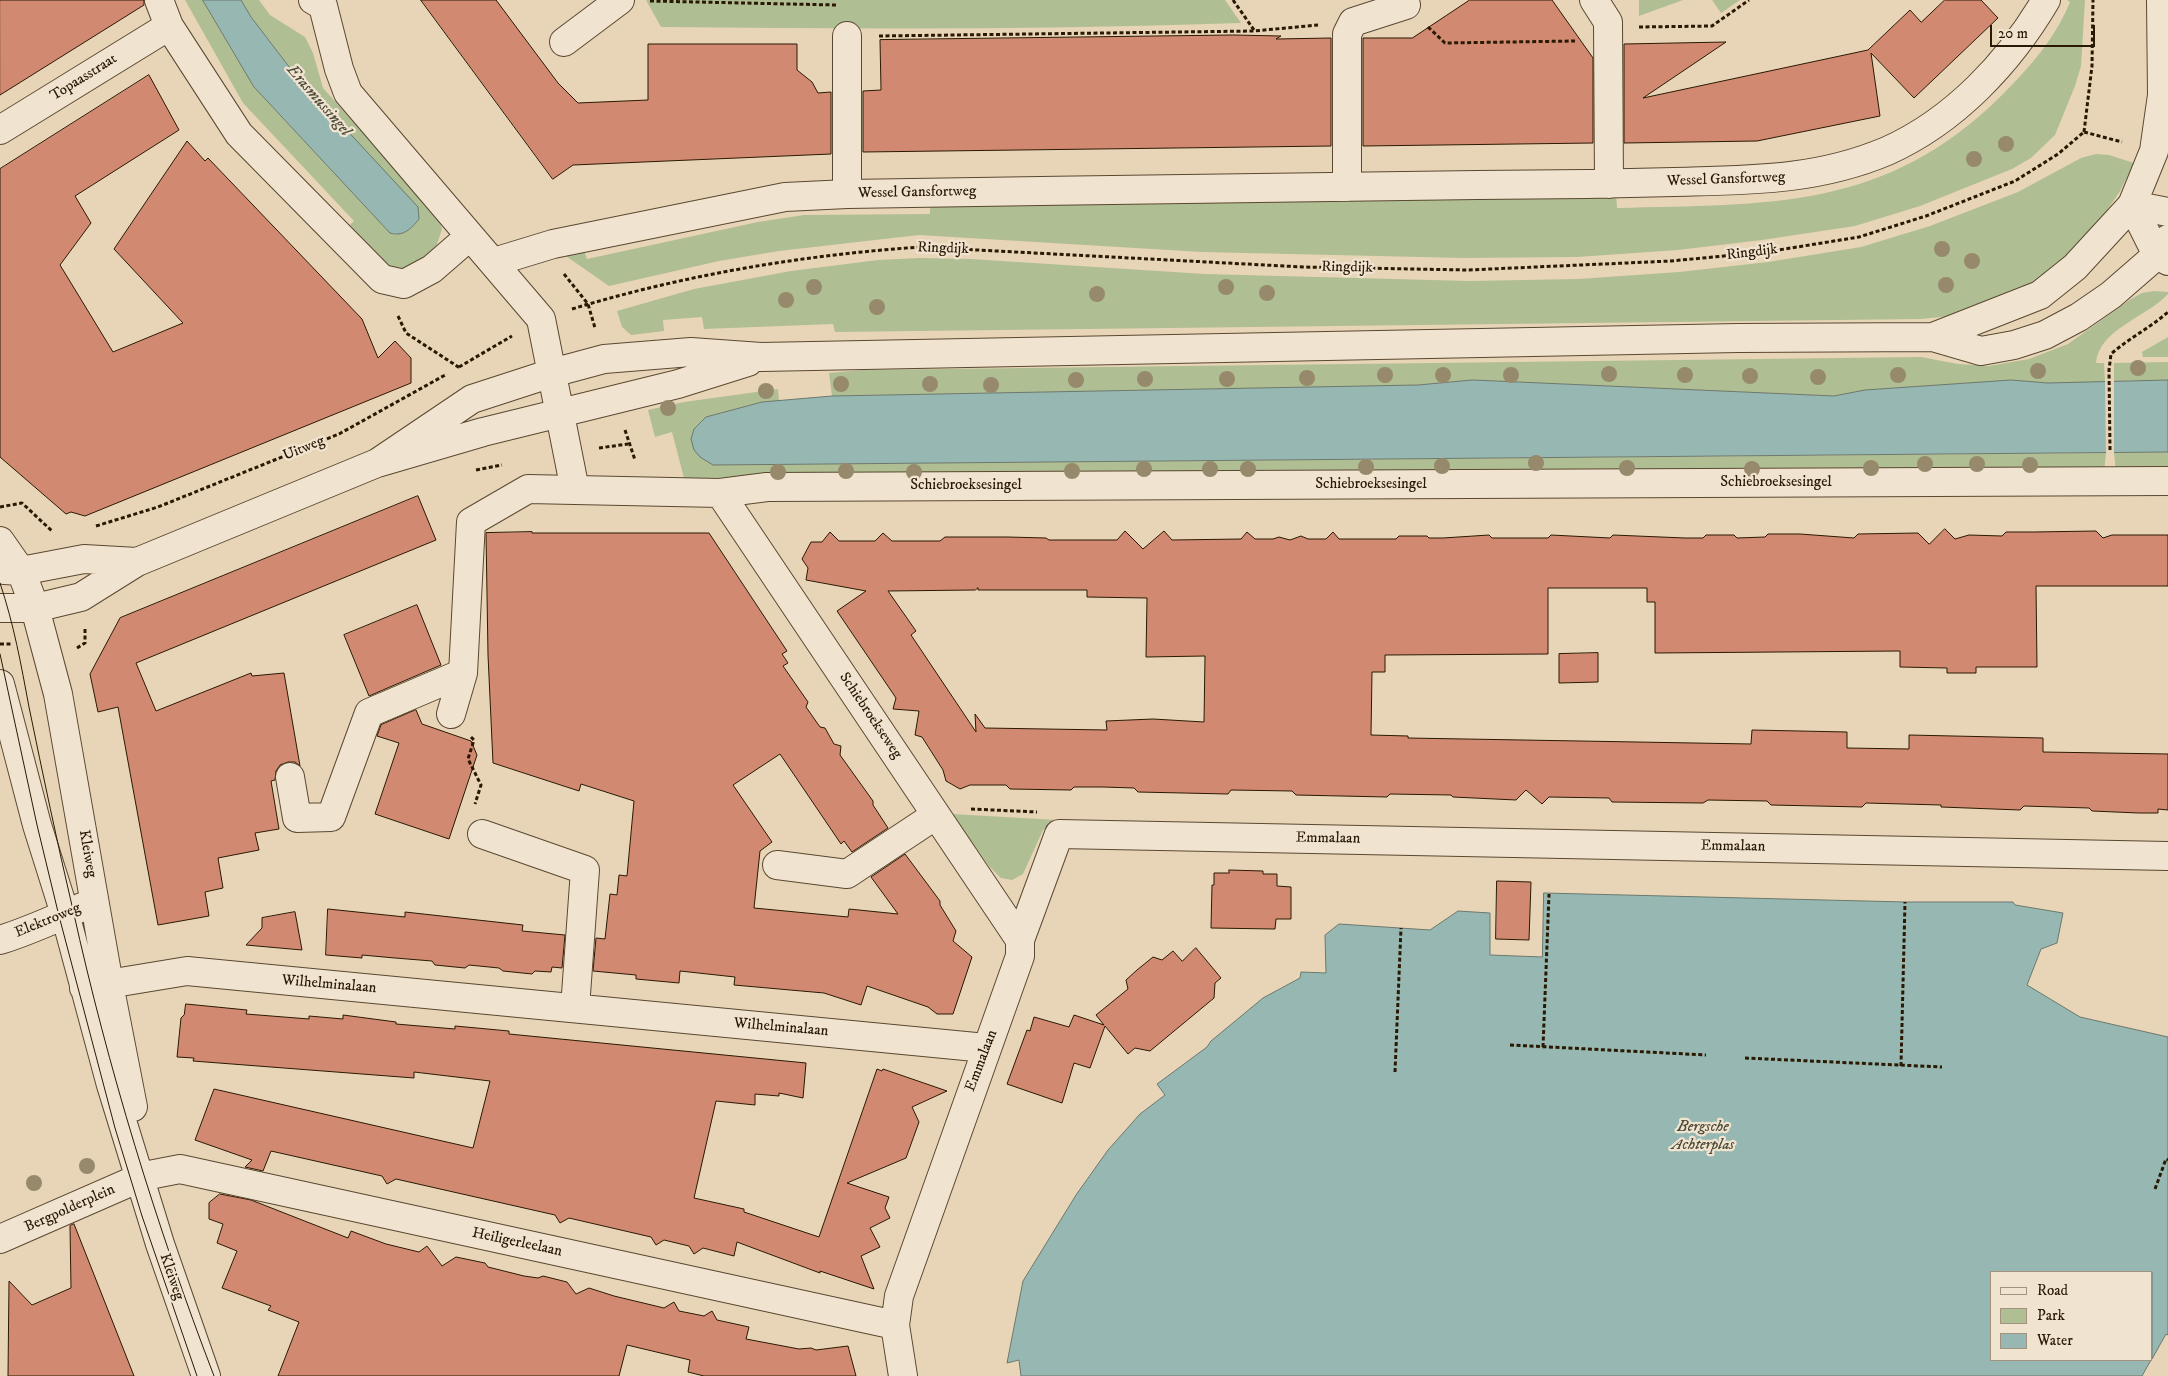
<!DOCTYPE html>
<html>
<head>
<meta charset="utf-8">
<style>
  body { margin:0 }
  #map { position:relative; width:2168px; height:1376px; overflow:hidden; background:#e8d5b8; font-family:"IM FELL DW Pica",serif }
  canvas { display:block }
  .legend { position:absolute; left:1990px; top:1271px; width:162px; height:90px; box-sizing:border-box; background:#f0e4d1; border:1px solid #a1937e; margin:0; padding:6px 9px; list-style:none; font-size:15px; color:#2a1902 }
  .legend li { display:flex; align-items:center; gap:10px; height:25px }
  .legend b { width:25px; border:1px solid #a1937e }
  .scale { position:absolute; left:1990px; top:25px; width:105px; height:22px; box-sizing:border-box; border:2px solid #2a1902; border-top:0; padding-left:6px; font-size:15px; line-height:18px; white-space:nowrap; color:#2a1902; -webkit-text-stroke:4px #f0e4d1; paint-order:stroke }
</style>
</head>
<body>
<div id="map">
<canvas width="2168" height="1376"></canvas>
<ul class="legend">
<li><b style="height:6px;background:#f0e4d1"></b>Road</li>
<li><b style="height:14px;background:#b0be93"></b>Park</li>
<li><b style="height:14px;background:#97b8b2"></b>Water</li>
</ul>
<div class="scale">20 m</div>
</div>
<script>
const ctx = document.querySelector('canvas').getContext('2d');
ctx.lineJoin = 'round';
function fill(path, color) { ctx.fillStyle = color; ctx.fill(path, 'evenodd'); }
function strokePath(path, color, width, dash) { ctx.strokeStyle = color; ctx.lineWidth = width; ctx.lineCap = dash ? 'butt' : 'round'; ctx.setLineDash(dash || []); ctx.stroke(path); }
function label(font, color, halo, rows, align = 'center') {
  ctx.font = font + ' "IM FELL DW Pica",serif'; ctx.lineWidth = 4.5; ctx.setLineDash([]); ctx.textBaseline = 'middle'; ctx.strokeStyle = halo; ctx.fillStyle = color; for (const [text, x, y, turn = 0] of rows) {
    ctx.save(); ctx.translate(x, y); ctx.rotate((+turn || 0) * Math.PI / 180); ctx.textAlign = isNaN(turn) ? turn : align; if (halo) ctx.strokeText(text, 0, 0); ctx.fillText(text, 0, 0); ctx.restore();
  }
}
const green = new Path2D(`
  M185 0H203L254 87 390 233 397 235 293 72 251 17 241 0H259L270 15 305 37 313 53 323 88 439 218 442 229 435 250 415 268 401 271 383 264 347 228 354 221 243 103Z
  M646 0H1225L1241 23C1048 30 854 29 661 27Z
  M1639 0H1683L1639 16Z
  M1712 0H1740L1721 13Z
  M2067 0H2085L2081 66 2075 86 2055 135 2031 158 2012 169 1920 206 1855 226 1762 240 1678 250 1577 257 1464 258 1202 252 919 235 779 251 719 261 609 286 560 252 583 247 587 259 758 222 804 215 930 214V202L1616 193 1617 208C1768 204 1885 211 2001 96 2029 68 2055 39 2070 2Z
  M2096 154 2109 155 2134 163 2120 191 2104 215 2070 256 2038 285 1961 315 1921 319 835 332 833 324 704 329 702 317 663 320 664 331 631 335 622 327 617 311 694 289 791 271 878 260 919 258 971 259 1205 274 1469 281 1578 279 1679 272 1768 262 1861 247 1930 226 2018 192 2081 158Z
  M2154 291 2168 292V294C2147 317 2099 329 2096 363H2104L2105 382 2048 383 2011 380 1865 390 1834 396 1473 380 1418 385 832 396 829 373 862 370 1921 357 1958 364 1989 366 2029 359 2068 344 2131 299 2142 293Z
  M2168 337V357H2143L2142 352Z
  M2168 362V380L2114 381V363Z
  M778 389 779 401 762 402 706 417 695 429 691 439 713 465 2106 453 2104 472 684 478 672 432 655 437 648 410 684 402Z
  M2168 452V472H2116L2114 453Z
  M952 814 1057 820 1043 830 1023 874 1012 880 1001 878 989 866Z`);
const water = new Path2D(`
  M203 0H241L251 17 293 72 418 207 419 219C411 229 403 237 390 233L254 87Z
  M1473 380 1834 396 1865 390 2011 380 2048 383 2168 380V452L713 465 700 457 694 450 691 439 694 429 706 417 762 402 832 396 1418 385Z
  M1544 893 1905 902H2013L2015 905 2063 913 2057 943 2041 949 2027 985 2080 1017 2168 1037V1335L2166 1334 2152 1359V1272H1992V1360H2151L2142 1376H1021L1019 1360 1007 1363 1023 1281 1076 1195 1108 1150 1140 1114 1165 1095 1157 1084 1207 1047 1211 1041 1263 998 1300 978 1301 972 1326 973 1325 935 1339 924 1430 930 1458 911 1490 913V955L1542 957Z`);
const pier = new Path2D(`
  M2105 379H2114V455H2106Z`);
const building = new Path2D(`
  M0 0H144V5L0 95Z
  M421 0H496L558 83 578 103 648 100V44H797V70L812 82 818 93 831 92V154L573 165 553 179Z
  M1470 0H1552L1593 58V143L1363 146V38H1412Z
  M1945 0H1981L1998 18 1914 98 1871 53 1880 116 1757 141 1624 143V44L1726 42 1643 98 1868 50 1910 10 1921 22Z
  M1233 35 1281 36 1276 39 1331 38V146L863 152V91L881 90 880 40Z
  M149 75 179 130 75 196 91 223 60 265 113 352 183 323 114 249 187 141 205 161 208 158 362 319 378 358 395 341 411 358V383L85 516 71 512 66 514 0 457V169Z
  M418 496 436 540 136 663 156 711 251 673 252 676 284 673 300 766 295 762H288L280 765 276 771 275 780 271 781 279 829 255 833 259 850 218 858 223 888 205 892 209 916 158 925 118 707 98 712 90 674 120 618Z
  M1945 529 1955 539 1969 535 2002 536 2006 532H2033L2096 531 2103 538 2112 535H2168V586H2036L2037 667H1976V673H1947V668L1900 667V651L1655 653V602H1647V588H1548V654L1385 655V672H1372L1371 735 1408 736V738L1751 744 1752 730 1847 732V748L1909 749V735L2043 738V752L2168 754V810L2158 809V813H2139L2092 811 2089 808 2024 806 2020 810 1941 807V805L1866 803 1862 807 1771 805 1767 801 1708 800 1703 803 1612 802 1609 798 1549 797 1542 804 1526 790 1516 800 1453 797 1451 795 1390 794 1387 797 1296 795 1292 791 1231 790 1228 794 1138 792 1134 788 1103 787H1074L1071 790 1010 789 1006 785H970L960 789 946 781 943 770 922 737 915 735 919 711 893 709 896 698 837 611 866 591 806 580 808 568 802 559 811 542H822L830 532 839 541H875L883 533 892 541H940L945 537H1008L1046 538 1049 540H1117L1125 531 1143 549 1164 531 1172 540 1241 539 1247 532 1255 539H1273L1279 537 1290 540 1301 536 1308 539H1326L1333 532 1339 539H1396L1399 536H1427L1429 538H1443L1489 535 1492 538H1548L1551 535 1610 538 1613 535 1685 538H1703L1706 535H1734L1737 538 1765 537 1768 534H1800L1854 538 1858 534 1918 533 1929 544ZM978 588V590H1087V597L1147 598 1146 657 1205 656 1204 722 1153 719 1106 721 1107 730 985 728 975 714 976 732 911 635 916 631 888 591 975 590Z
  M532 532V533H709L787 651 782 654 788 663 783 666 808 702 806 707 820 727 825 728 834 744 841 746 840 755 873 801V805L888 828 852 852 844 841 841 844 780 754 733 785 772 842 760 851 754 908 848 917 849 909 898 914 871 877 905 854 940 901V905L956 931 953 941 972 957 953 1014H937L928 1007 867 986 861 1005 824 993 734 985 735 977 680 971 679 983 636 979V975L593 971 596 938 605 939 610 894 617 895 619 875 627 876 634 801 581 784 579 791 493 763 488 655 486 533Z
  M417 605 441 665 369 696 344 635Z
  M1598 653V682L1559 683V654Z
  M416 710 422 724 471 741 477 755 449 839 375 814 399 743 377 736 381 725Z
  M1229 870 1263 871V874H1277V886L1291 887V919H1276L1275 929 1211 928 1212 885H1214V873H1229Z
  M1497 881 1531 882 1529 940 1496 939Z
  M328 909 405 917V912L523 925 522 931 565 935 562 968 552 967 551 972 535 971 532 974 503 971 499 968 469 965 465 968 435 965 432 961 395 958 362 955V958L326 955Z
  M295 912 302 950 246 945 262 928V918Z
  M1196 948 1221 978 1215 983 1214 998 1150 1051 1135 1048 1128 1054 1105 1026 1090 1068 1074 1063 1062 1103 1007 1084 1027 1030 1030 1031 1034 1017 1069 1027 1074 1015 1104 1025 1096 1015 1128 989 1126 980 1137 970 1153 957 1162 960 1173 951 1182 961Z
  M186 1004 247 1010 246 1014 309 1019V1016L343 1019V1015L396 1022V1024L455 1029V1026L509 1031V1034L806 1063 803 1098 779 1093V1096L755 1094V1105L716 1101 694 1198 744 1209V1212L819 1237 877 1069 882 1071 883 1069 947 1091 912 1107 919 1122 906 1158 847 1183 889 1197 885 1208 890 1218 870 1228 880 1247 861 1256 874 1289 820 1271V1273L737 1242 734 1256 703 1248 694 1254 689 1246 664 1240 656 1245 651 1237 569 1218 560 1223 555 1215 396 1179 387 1184 382 1176 271 1151 263 1171 245 1167 252 1160 195 1140 214 1089 473 1148 490 1081 414 1072V1078L193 1061 194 1058 177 1057 181 1018 184 1015Z
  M220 1194 251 1200 348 1238 351 1231 386 1244 419 1252 427 1246 442 1266 456 1257 485 1263 488 1267 524 1276 538 1278 543 1276 567 1282 576 1294 589 1288 614 1296 664 1308 674 1302 679 1311 704 1316 712 1311 717 1320 749 1327 746 1339 799 1349 811 1348 816 1350 848 1346 856 1376H704L688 1372 690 1360 627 1345 619 1376H278L299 1322 268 1310 271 1306 222 1288 237 1251 217 1243 223 1224 209 1219V1203Z
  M74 1224 134 1376H8L9 1281 32 1305 71 1288 70 1226Z`);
const path = new Path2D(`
  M1233 0 1254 30
  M650 1 836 5
  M1428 27 1445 43 1575 41
  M1639 27 1712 26 1749 0
  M879 36 1254 31 1318 25
  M2084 132 2092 66 2093 0
  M2084 132 2122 142
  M564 274 588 304 595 328
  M572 309C684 275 803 255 920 247L1303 267 1468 270 1671 261 1766 252 1859 237 1926 216 2015 181 2058 154 2084 132
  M398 316 406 333 460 368
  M459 367 512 336
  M625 430 635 460
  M599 448 628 444
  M2110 450 2109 370 2111 354C2129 338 2150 328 2168 312
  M476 470 502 465
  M0 507 22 503 53 532
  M96 526 158 507 339 434 447 374
  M0 644H11
  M77 648 85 643V628
  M471 737 474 740 468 759 481 785 475 804
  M971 809 1037 812
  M1510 1045 1706 1055
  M1543 1047 1549 894
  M1745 1058 1942 1067
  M1901 1066 1905 902
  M1395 1072 1401 928
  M2155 1189 2166 1159 2168 1160`);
const minor = new Path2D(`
  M159 0 169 26 239 134 382 279 404 284 432 269 470 236
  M1594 0 1608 22 1609 184
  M847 36V194
  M564 42 620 0
  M0 130 169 26
  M1347 187V34L1353 22 1406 5
  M2132 205 2157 255 2168 261
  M2132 205 2168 212
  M494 262 553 244 785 197 847 194C1057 191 1267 187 1477 185 1543 185 1608 184 1674 182 1749 180 1816 181 1887 151 1954 121 2009 63 2046 0
  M1933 337 2040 295 2075 267 2132 205 2154 151 2162 95 2161 0
  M377 463 472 399 552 373 604 359 691 352 761 357 1738 338 1933 337 1981 351 2014 345 2045 335 2079 317 2111 295 2157 255 2168 239
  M575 490 720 493 767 487 2168 481
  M720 493 1020 940
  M0 541 21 571 35 608 58 694 109 984 133 1107
  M4 570 21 571 84 559 137 562
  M0 608H35L81 597 137 562 377 463 483 432 678 384 748 362
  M0 684 37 825 65 914 111 1085 160 1244 206 1376
  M451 714 463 673
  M290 777 297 818 331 817 369 713 463 673 471 522 528 489 575 490 541 319 348 93 339 69 323 6 313 0
  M482 834 585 870 575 1008
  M777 865 847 874 936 815
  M0 940C29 931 55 919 82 907
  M84 988 187 971 986 1048
  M0 1239 144 1176 180 1169 895 1325
  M903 1376 895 1325 899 1296 1020 956V940L1059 834 2168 856`);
const tram = new Path2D(`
  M0 583C14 625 21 664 29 707 43 775 57 842 73 910 108 1068 156 1225 214 1376
  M0 654 37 825 59 916 115 1128 142 1216 197 1376`);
const trees = [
  [2006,144],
  [1974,159],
  [1942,249],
  [1972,261],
  [1946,285],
  [814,287],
  [1226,287],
  [1267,293],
  [1097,294],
  [786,300],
  [877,307],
  [2138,368],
  [2038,371],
  [1609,374],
  [1385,375],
  [1443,375],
  [1511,375],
  [1685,375],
  [1898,375],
  [1750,376],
  [1818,377],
  [1307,378],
  [1145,379],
  [1227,379],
  [1076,380],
  [841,384],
  [930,384],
  [991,385],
  [766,391],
  [668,408],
  [1536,463],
  [1925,464],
  [1977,464],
  [2030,465],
  [1442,466],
  [1366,467],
  [1627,468],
  [1871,468],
  [1144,469],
  [1210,469],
  [1248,469],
  [1752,469],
  [846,471],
  [1072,471],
  [778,472],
  [914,472],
  [87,1166],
  [34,1183]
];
const streetNames = [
  ["Topaasstraat",84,78,-32],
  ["Wessel Gansfortweg",1726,180,-2],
  ["Wessel Gansfortweg",917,193,-1],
  ["Ringdijk",943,249,2],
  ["Ringdijk",1752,253,-7],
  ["Ringdijk",1347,268,1],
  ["Uitweg",304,449,-22],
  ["Schiebroeksesingel",1776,483],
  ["Schiebroeksesingel",1371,485],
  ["Schiebroeksesingel",966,486],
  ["Schiebroekseweg",870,716,56],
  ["Emmalaan",1328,839,1],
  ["Emmalaan",1733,847,1],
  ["Kleiweg",87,854,80],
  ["Elektroweg",48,921,-22],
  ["Wilhelminalaan",329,985,5],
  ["Wilhelminalaan",781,1028,5],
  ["Emmalaan",982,1061,-69],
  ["Bergpolderplein",70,1209,-24],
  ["Heiligerleelaan",517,1243,12],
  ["Kleiweg",171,1277,71]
];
const waterNames = [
  ["Erasmussingel",318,101,49],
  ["Bergsche",1703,1128],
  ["Achterplas",1703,1146]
];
fill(green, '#b0be93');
fill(water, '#97b8b2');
strokePath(water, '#6b786c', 1);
fill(pier, '#e8d5b8');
fill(building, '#d18a71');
strokePath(building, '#2a1902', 1);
strokePath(minor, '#5a4830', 30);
strokePath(path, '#2a1902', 3, [4, 2.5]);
strokePath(minor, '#f0e4d1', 28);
strokePath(tram, '#2a1902', 1);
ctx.fillStyle = '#96896c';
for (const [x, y] of trees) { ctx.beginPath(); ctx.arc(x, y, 8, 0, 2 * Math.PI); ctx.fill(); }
label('15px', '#2a1902', '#f0e4d1', streetNames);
label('italic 16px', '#4b4937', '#f0e4d1', waterNames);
</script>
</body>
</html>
